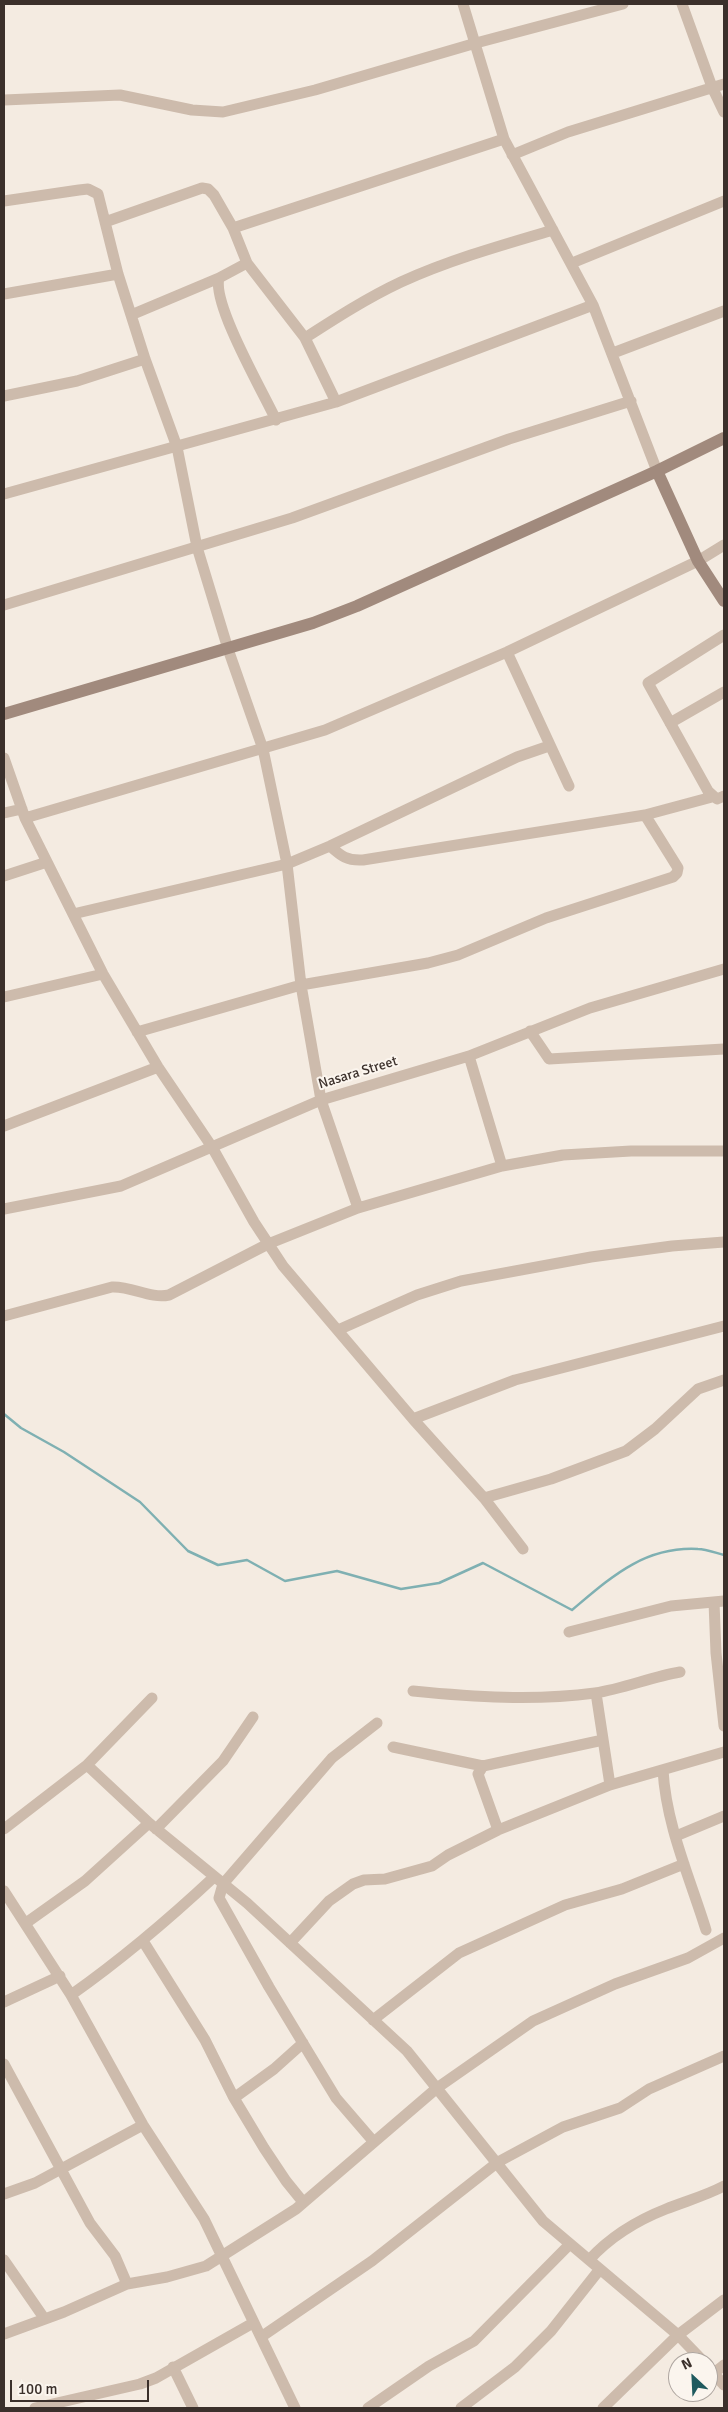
<!DOCTYPE html>
<html>
<head>
<meta charset="utf-8">
<style>
  body { margin:0 }
  #map { position:relative; width:728px; height:2412px; overflow:hidden; background:#f4ebe1; font-family:Signika,sans-serif }
  canvas { display:block }
  .frame { position:absolute; inset:0; border:5px solid #3b302b; pointer-events:none }
  .north { position:absolute; left:668px; top:2352px; width:50px; height:50px; box-sizing:border-box; background:#fbf5ee; border:1px solid #aea6a0; border-radius:50%; rotate:335deg; font-size:14px; font-weight:700; line-height:20px; text-align:center; color:#3b302b }
  .north::after { content:''; display:block; margin:auto; width:18px; height:22px; background:#1f5a5e; clip-path:polygon(50% 0,100% 100%,50% 72%,0 100%) }
  .scale { position:absolute; left:10px; top:2380px; width:139px; height:22px; box-sizing:border-box; border:2px solid #3b302b; border-top:0; padding-left:6px; font-size:15px; line-height:18px; white-space:nowrap; color:#3b302b; -webkit-text-stroke:4px #fbf5ee; paint-order:stroke }
</style>
</head>
<body>
<div id="map">
<canvas width="728" height="2412"></canvas>
<div class="frame"></div>
<div class="north">N</div>
<div class="scale">100 m</div>
</div>
<script>
const ctx = document.querySelector('canvas').getContext('2d');
ctx.lineJoin = 'round';
function strokePath(path, color, width, dash) { ctx.strokeStyle = color; ctx.lineWidth = width; ctx.lineCap = dash ? 'butt' : 'round'; ctx.setLineDash(dash || []); ctx.stroke(path); }
function label(font, color, halo, rows, align = 'center') {
  ctx.font = font + ' Signika,sans-serif'; ctx.lineWidth = 4; ctx.setLineDash([]); ctx.textBaseline = 'middle'; ctx.strokeStyle = halo; ctx.fillStyle = color; for (const [text, x, y, turn = 0] of rows) {
    ctx.save(); ctx.translate(x, y); ctx.rotate((+turn || 0) * Math.PI / 180); ctx.textAlign = isNaN(turn) ? turn : align; if (halo) ctx.strokeText(text, 0, 0); ctx.fillText(text, 0, 0); ctx.restore();
  }
}
const stream = new Path2D(`
  M4 1414 21 1428 64 1452 140 1502 188 1551 218 1565 247 1560 285 1581 337 1571 401 1589 439 1583 483 1563 572 1610C610 1578 644 1546 698 1549 706 1549 716 1553 724 1555`);
const street = new Path2D(`
  M463 4 504 139 593 305 657 471
  M682 4 712 87 724 112
  M4 100 120 95 192 110 223 112 315 90 476 43 623 4
  M512 155 568 132 724 84
  M4 201 79 190 88 189 98 194 118 274 145 359 177 447 197 547 228 649 263 749 287 864 301 985 321 1100 358 1208
  M105 222 202 188 208 189 214 195 233 228 247 263 305 338 336 402
  M233 228 504 139
  M247 263 219 278C212 304 263 392 276 420
  M572 263 724 201
  M4 294 118 274
  M131 315 219 278
  M305 338C336 318 367 298 401 282 449 260 502 245 553 230
  M613 353 724 311
  M4 396 77 381 145 359
  M4 494 336 402 593 305
  M4 605 292 518 509 439 631 401
  M724 635 648 683 708 791 717 799 724 796
  M507 652 569 786
  M670 723 724 692
  M4 758 25 818 103 974 158 1067 212 1147 254 1222 283 1266 413 1419 484 1498 523 1549
  M4 813 22 809
  M25 818 325 730 507 652 698 561 724 545
  M330 846C341 856 347 861 363 860L645 815 712 797
  M4 876 47 862
  M73 914 287 864 330 846 517 757 549 746
  M4 997 103 974
  M530 1031 549 1059 724 1049
  M137 1032 301 985 428 963 458 955 546 918 673 877 677 873 678 868 645 815
  M469 1056 502 1166
  M4 1126 158 1067
  M4 1209 121 1186 321 1100 469 1056 590 1008 724 969
  M4 1316 112 1287C132 1286 150 1299 169 1295L268 1244 358 1208 502 1166 563 1155 631 1151H724
  M338 1330 417 1295 461 1281 591 1257 672 1246 724 1242
  M413 1419 515 1380 724 1326
  M484 1498 551 1479 626 1451 655 1429 698 1389 724 1380
  M714 1602 716 1653 724 1726
  M569 1632 671 1606 724 1601
  M413 1691C474 1697 534 1701 595 1693 623 1689 651 1677 680 1672
  M596 1693 610 1785
  M393 1747 483 1766
  M87 1765 149 1823 247 1903 407 2051 543 2221 678 2335 704 2362
  M663 1770C666 1825 690 1878 706 1930
  M4 1829 87 1765 152 1698
  M156 1829 223 1761 253 1717
  M498 1830 478 1774 483 1766 603 1740
  M676 1836 724 1816
  M4 1891 71 1995 143 2125 204 2219 295 2408
  M26 1923 85 1881 149 1823
  M143 1941 205 2040 234 2098 264 2148 286 2181 303 2202
  M290 1943 329 1901 353 1884 364 1880 385 1879 432 1866 448 1855 498 1830 610 1785 724 1752
  M71 1995C122 1959 168 1920 214 1877
  M4 2002 60 1976
  M373 2020 459 1953 565 1905 622 1889 684 1864
  M4 2064 90 2223 115 2256 127 2284
  M234 2098 274 2069 303 2043
  M373 2141 336 2098 269 1987 219 1898 223 1884 332 1758 377 1723
  M4 2194 35 2183 143 2125
  M4 2260 44 2318
  M589 2260C610 2237 638 2220 666 2209 686 2201 705 2196 724 2186
  M4 2334 64 2312 127 2284 167 2277 206 2266 296 2209 437 2088 533 2021 615 1984 688 1958 724 1938
  M261 2337 372 2261 498 2162 563 2127 620 2108 649 2089 724 2056
  M173 2367 193 2408
  M708 2367 724 2385
  M714 2373 724 2365
  M35 2408 140 2384 156 2378 253 2323
  M368 2408 429 2366 474 2341 569 2245
  M461 2408 515 2367 551 2331 600 2269
  M603 2408 678 2335 724 2300`);
const secondary = new Path2D(`
  M657 471 698 561 724 601
  M4 714 313 623 357 606 657 471 724 438`);
const streetNames = [
  ["Nasara Street",358,1073,-17]
];
strokePath(stream, '#7fb0b2', 2.5);
strokePath(street, '#cdbbac', 11);
strokePath(secondary, '#a18a7d', 12);
label('14px', '#3b302b', '#fbf5ee', streetNames);
</script>
</body>
</html>
